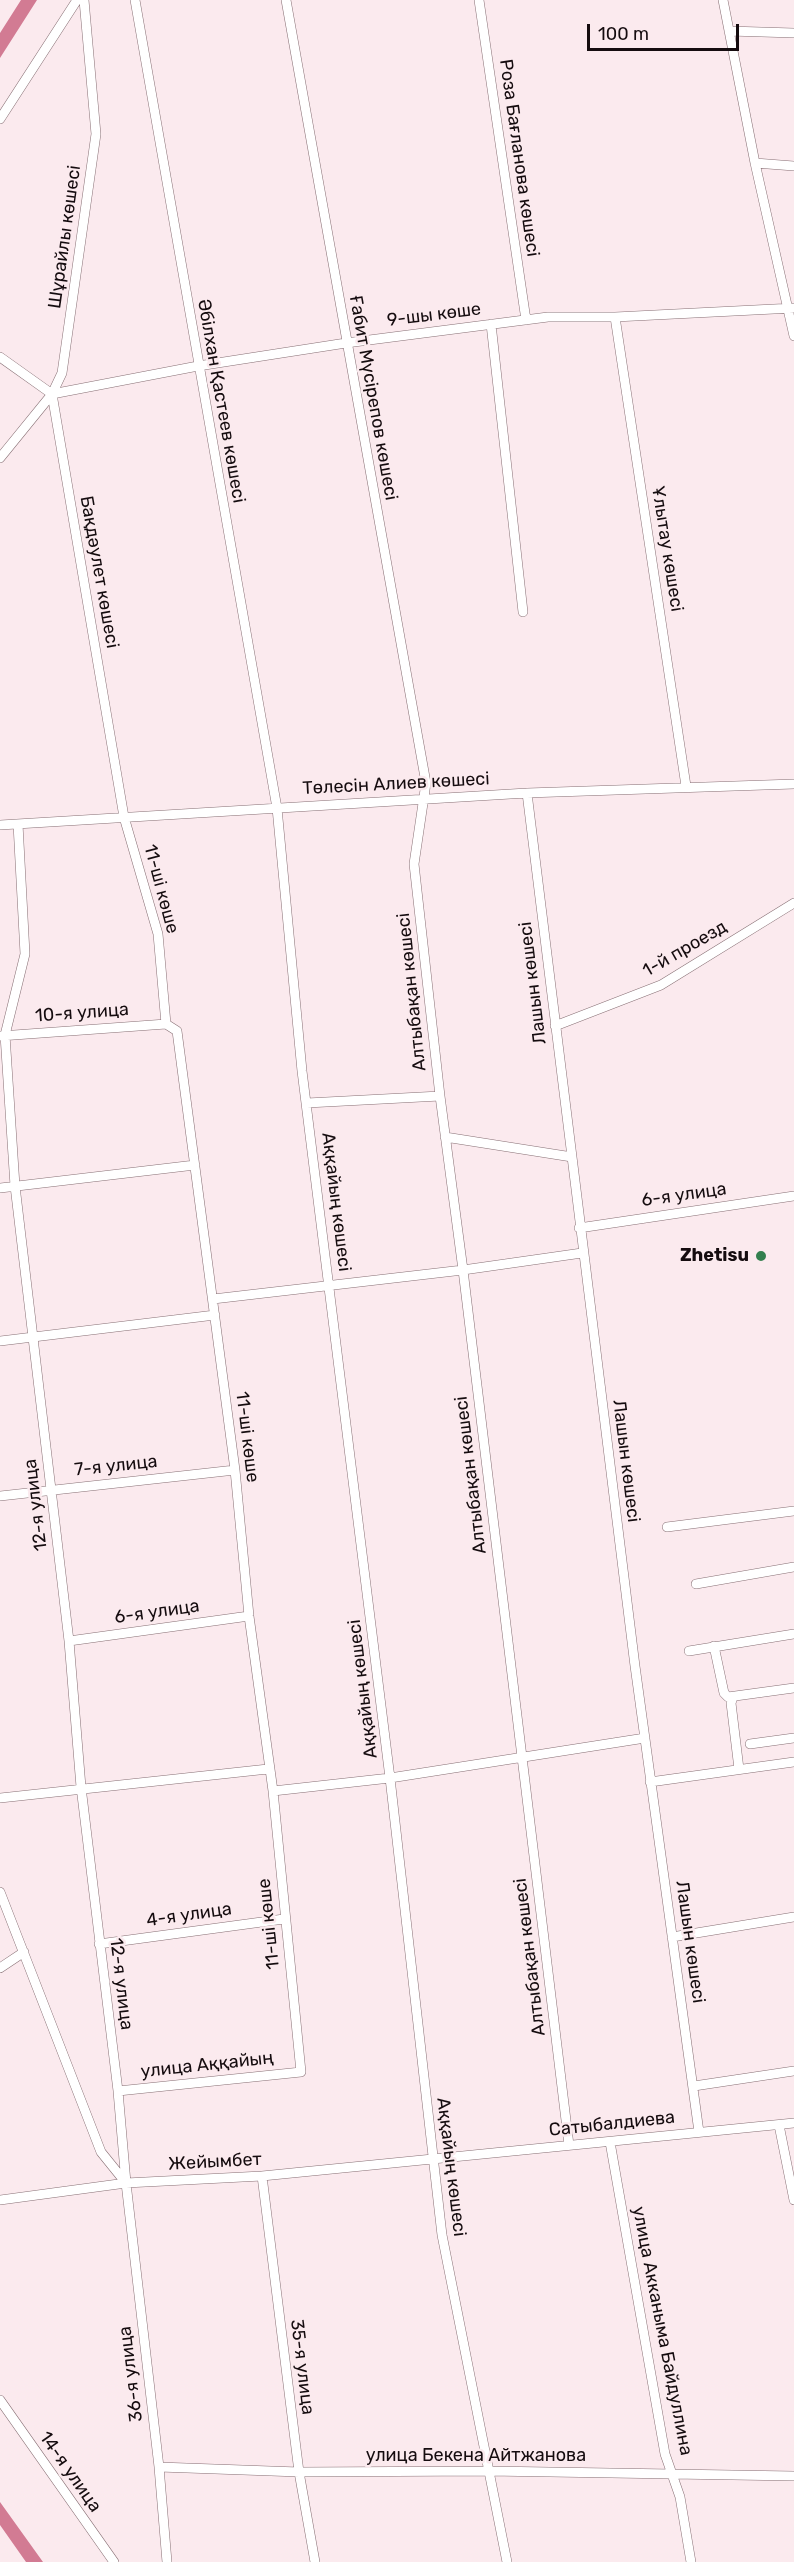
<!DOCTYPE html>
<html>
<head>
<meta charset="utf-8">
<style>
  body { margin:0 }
  #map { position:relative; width:794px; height:2562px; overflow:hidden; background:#fbeaee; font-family:Rubik,sans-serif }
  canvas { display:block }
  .scale { position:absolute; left:587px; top:24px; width:152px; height:27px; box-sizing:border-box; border:3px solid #150c0f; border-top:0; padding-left:8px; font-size:18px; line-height:21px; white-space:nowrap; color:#150c0f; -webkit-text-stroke:4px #fbeaee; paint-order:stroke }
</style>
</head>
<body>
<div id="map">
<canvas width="794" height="2562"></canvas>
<div class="scale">100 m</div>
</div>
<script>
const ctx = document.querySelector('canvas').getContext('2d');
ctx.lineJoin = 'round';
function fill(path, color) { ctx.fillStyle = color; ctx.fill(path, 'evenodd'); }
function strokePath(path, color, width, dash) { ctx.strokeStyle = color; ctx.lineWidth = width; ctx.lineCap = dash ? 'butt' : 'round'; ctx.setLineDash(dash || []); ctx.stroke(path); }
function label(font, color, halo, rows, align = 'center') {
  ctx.font = font + ' Rubik,sans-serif'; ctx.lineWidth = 5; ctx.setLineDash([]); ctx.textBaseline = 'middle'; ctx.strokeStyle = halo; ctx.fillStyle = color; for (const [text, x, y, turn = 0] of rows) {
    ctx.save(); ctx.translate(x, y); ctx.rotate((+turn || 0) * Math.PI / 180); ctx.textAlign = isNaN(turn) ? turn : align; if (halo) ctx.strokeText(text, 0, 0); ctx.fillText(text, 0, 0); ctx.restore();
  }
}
const water = new Path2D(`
  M21 0H37L0 58V33Z
  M0 2502 43 2562H26L0 2525Z`);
const minor = new Path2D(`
  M135 0 277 808 302 1071 390 1778 442 2235 507 2562
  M286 0 426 783 414 864 440 1096 463 1270 569 2145
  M479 0 526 320
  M723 0 755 163 794 336
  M729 31 794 33
  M0 119 77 0
  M755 163 794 166
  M615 317 686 786
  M491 324 523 612
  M0 357 52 394 124 817 158 934 166 1024 177 1031 235 1470 249 1616 273 1791 301 2072 118 2091
  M52 394 198 366 346 343 548 317H615L794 308
  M0 458 52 394 62 373 96 134 84 0
  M527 793 635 1666 699 2132
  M18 824 25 954 5 1035 15 1186 69 1641 81 1787 118 2091 126 2183 159 2467 167 2562
  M0 825 527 793 794 784
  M555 1026 661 985 794 903
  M0 1036 166 1024
  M307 1103 440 1096
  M445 1137 572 1157
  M0 1188 195 1165
  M579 1228 794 1196
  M213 1299 463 1270 582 1253
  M0 1341 215 1315
  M0 1496 235 1470
  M667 1527 794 1511
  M696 1584 794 1567
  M69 1641 249 1616
  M714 1646 724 1693 728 1697 794 1688
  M689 1651 794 1634
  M733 1697 731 1703 739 1769
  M750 1744 794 1738
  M650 1782 794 1762
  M273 1791 390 1778 645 1738
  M0 1798 268 1769
  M0 1892 101 2152 126 2183
  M672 1937 794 1917
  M99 1944 284 1919
  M0 1968 24 1952
  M694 2086 794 2071
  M779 2125 794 2200
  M610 2142 665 2454 680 2497 691 2562
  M262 2176 299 2472 315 2562
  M0 2200 126 2183 262 2176 794 2123
  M0 2400 114 2562
  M159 2467 299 2472 489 2471 794 2476`);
const markers = [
  [761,1256,6,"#337f4e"]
];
const streetNames = [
  ["Роза Бағланова көшесi",519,158,82],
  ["Шұрайлы көшесі",65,237,-82],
  ["9-шы көше",434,315,-7],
  ["Ғабит Мүсірепов көшесi",373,398,80],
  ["Әбілхан Қастеев көшесi",221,401,80],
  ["Ұлытау көшесi",667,549,81],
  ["Бақдәулет көшесi",99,572,80],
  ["Төлесін Алиев көшесі",396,784,-3],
  ["11-ші көше",161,889,75],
  ["1-й проезд",685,949,-30],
  ["Лашын көшесі",533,983,-97],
  ["Алтыбақан көшесі",412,992,-96],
  ["10-я улица",82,1013,-4],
  ["6-я улица",684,1195,-8],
  ["Аққайың көшесі",336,1202,83],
  ["11-ші көше",247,1437,83],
  ["Лашын көшесі",626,1461,83],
  ["7-я улица",116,1466,-6],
  ["Алтыбақан көшесі",471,1475,-97],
  ["12-я улица",36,1505,-97],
  ["6-я улица",157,1612,-8],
  ["Аққайың көшесі",363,1689,-97],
  ["4-я улица",189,1915,-8],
  ["11-ші көше",269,1924,-96],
  ["Лашын көшесі",690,1942,82],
  ["Алтыбақан көшесі",530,1957,-97],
  ["12-я улица",121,1984,83],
  ["улица Аққайың",207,2065,-6],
  ["Сатыбалдиева",612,2124,-6],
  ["Жейымбет",215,2162,-3],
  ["Аққайың көшесі",451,2167,83],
  ["улица Акканыма Байдуллина",662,2331,79],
  ["35-я улица",302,2367,83],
  ["36-я улица",131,2374,-97],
  ["улица Бекена Айтжанова",476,2456],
  ["14-я улица",70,2472,55]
];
const poiNames = [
  ["Zhetisu",749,1256]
];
fill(water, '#d27b93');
strokePath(minor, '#876f74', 10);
strokePath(minor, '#fff', 9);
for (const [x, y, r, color] of markers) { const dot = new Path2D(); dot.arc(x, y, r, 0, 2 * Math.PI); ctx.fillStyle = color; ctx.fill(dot); strokePath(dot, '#fbeaee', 2); }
label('18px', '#150c0f', '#fbeaee', streetNames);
label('bold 18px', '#150c0f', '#fbeaee', poiNames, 'right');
</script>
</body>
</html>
